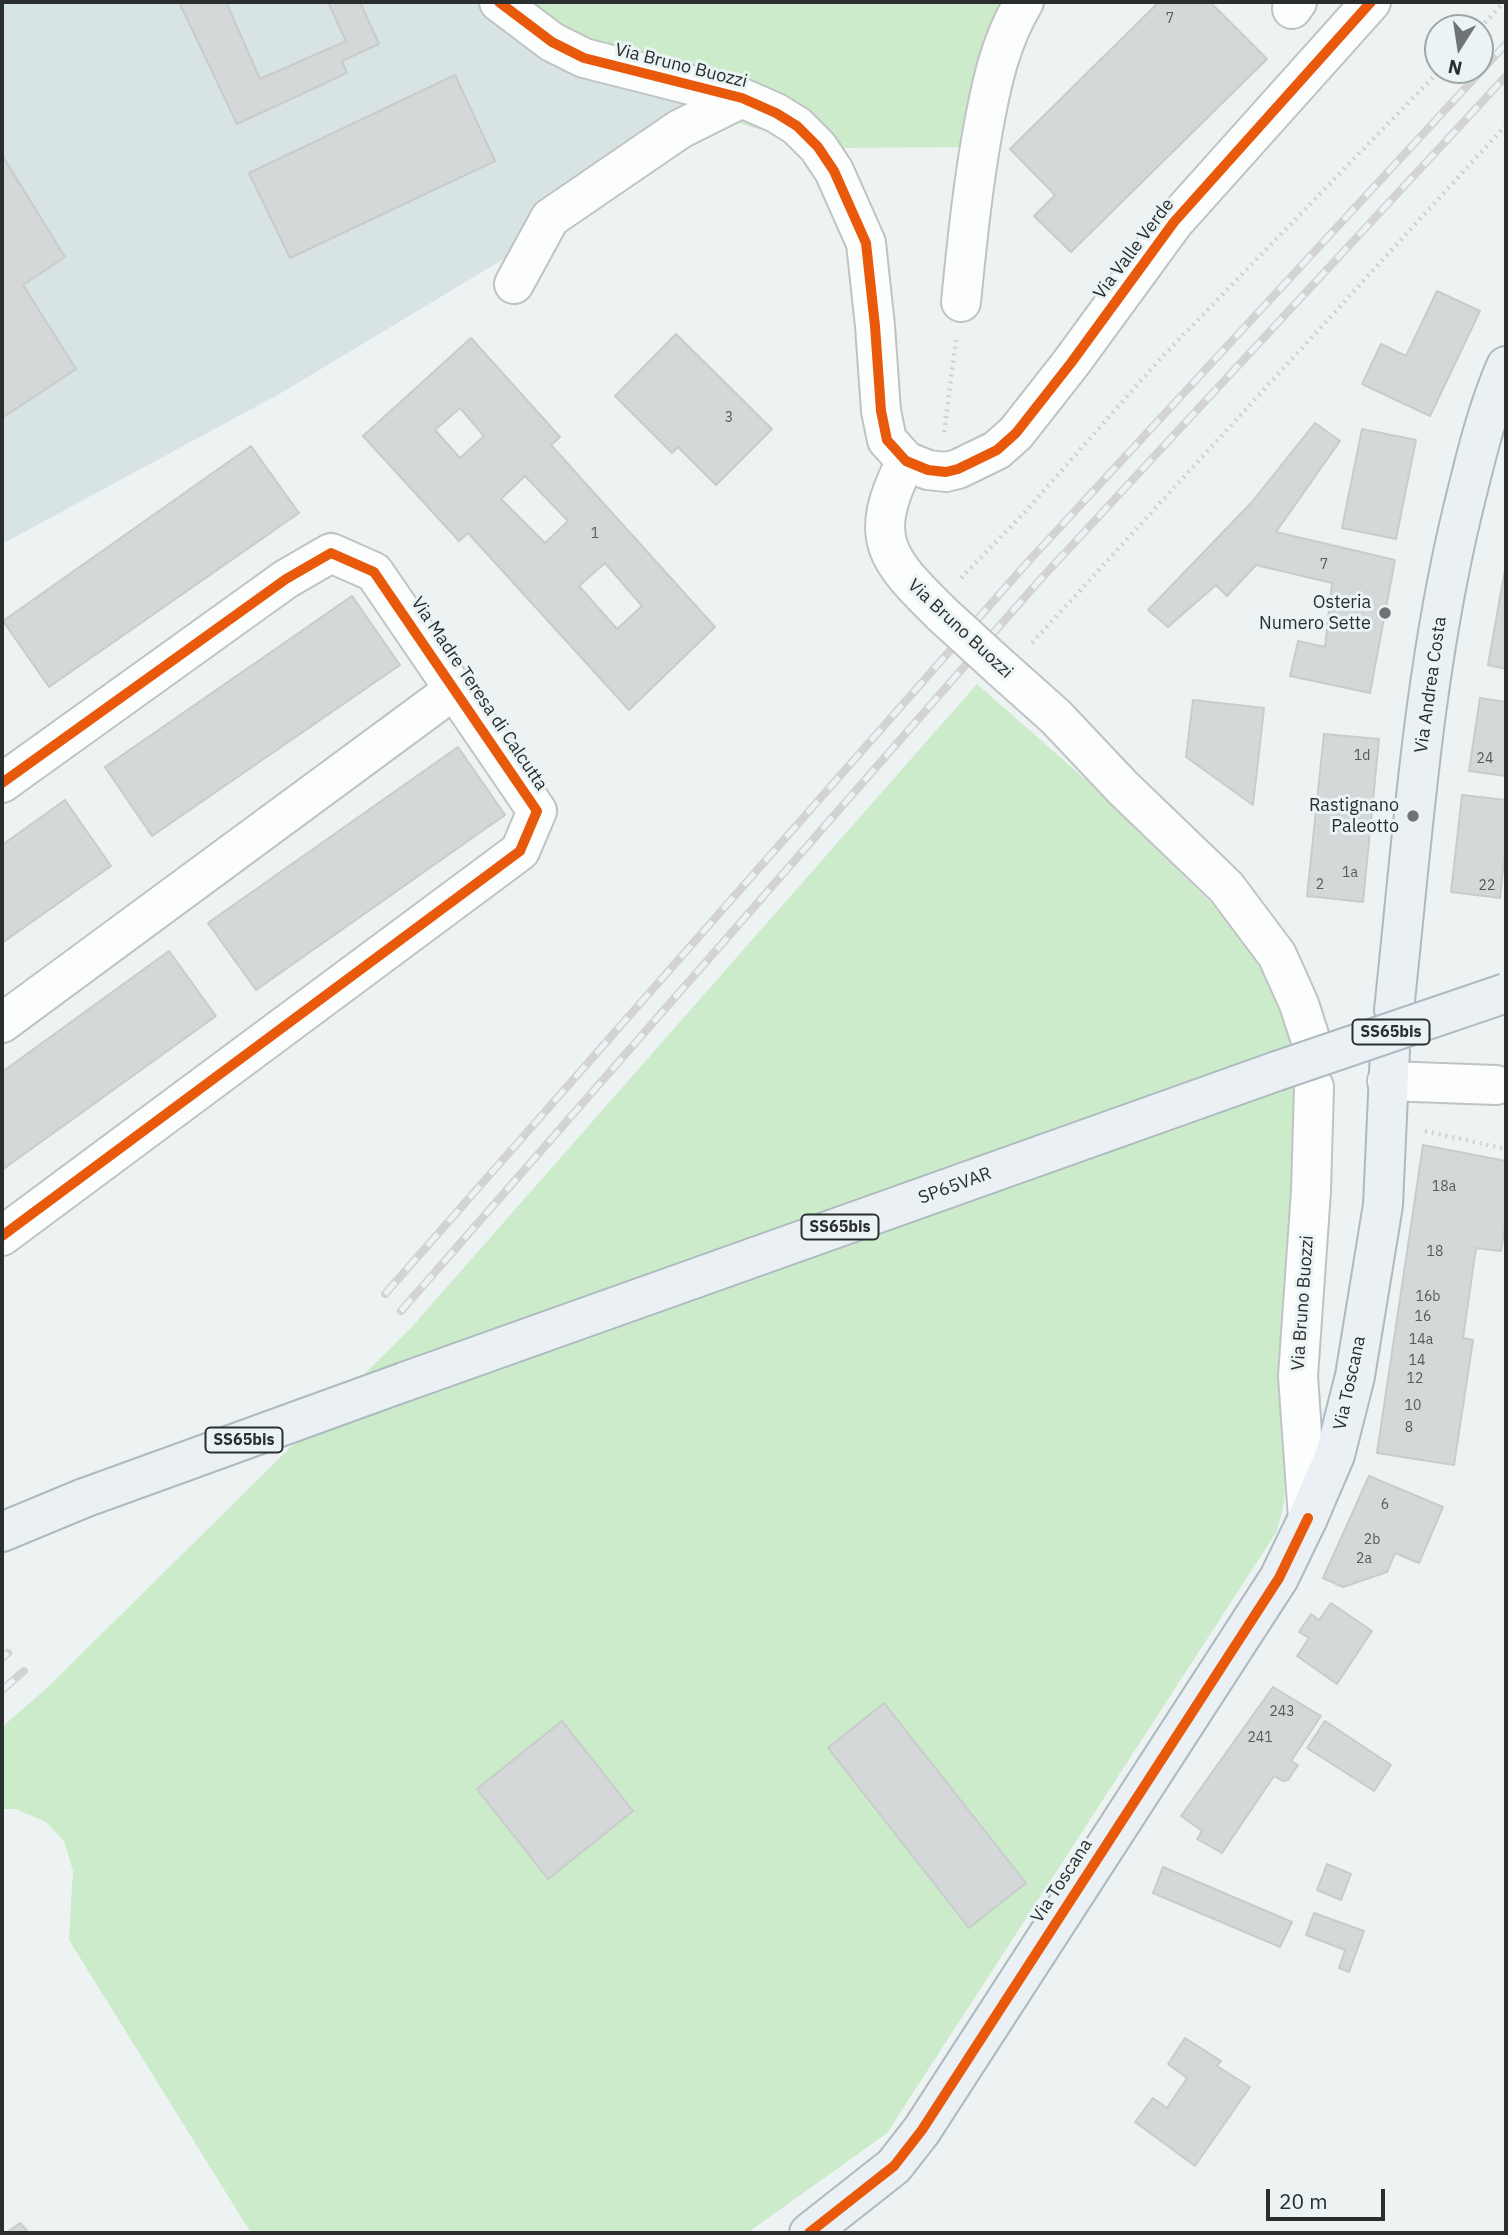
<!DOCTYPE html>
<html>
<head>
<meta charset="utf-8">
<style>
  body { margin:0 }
  #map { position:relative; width:1508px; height:2235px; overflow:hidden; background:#edf2f2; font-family:"IBM Plex Sans",sans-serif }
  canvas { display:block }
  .frame { position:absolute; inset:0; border:4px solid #2b2e2e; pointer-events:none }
  .north { position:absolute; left:1424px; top:14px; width:70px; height:70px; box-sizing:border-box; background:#ebf4f4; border:2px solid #9ea5a5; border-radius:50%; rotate:192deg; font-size:19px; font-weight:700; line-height:28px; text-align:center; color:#2b2e2e }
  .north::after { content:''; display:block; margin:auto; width:24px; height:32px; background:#6f7373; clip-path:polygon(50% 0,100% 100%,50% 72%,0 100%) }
  .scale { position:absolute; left:1266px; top:2189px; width:119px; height:32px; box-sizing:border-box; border:4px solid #2b2e2e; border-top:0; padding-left:9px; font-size:21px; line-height:24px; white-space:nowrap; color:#2b2e2e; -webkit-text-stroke:5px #ebf4f4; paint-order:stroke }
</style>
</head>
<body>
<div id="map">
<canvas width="1508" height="2235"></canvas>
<div class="frame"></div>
<div class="north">N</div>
<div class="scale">20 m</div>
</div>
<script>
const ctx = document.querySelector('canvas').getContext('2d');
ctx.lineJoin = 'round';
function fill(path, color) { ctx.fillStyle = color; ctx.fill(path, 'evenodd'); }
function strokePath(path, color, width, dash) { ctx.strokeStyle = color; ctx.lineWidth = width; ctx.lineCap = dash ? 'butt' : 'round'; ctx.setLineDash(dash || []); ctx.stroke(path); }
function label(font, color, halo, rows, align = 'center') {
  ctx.font = font + ' "IBM Plex Sans",sans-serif'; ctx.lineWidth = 6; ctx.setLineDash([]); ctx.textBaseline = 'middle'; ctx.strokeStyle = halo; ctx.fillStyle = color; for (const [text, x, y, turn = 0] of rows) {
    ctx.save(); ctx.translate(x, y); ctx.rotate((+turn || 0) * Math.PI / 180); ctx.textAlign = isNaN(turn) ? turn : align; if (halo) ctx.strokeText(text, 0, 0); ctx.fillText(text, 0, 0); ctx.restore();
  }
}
const built = new Path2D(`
  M2 2H488L671 100 716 115 600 201 281 393 2 544Z`);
const green = new Path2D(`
  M488 2H1016L969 147 836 148 761 130 671 100Z
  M977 684 1086 780 1263 954 1306 1047 1284 1503 1277 1531 887 2133 747 2233H251L69 1940 73 1871 64 1841 46 1822 16 1809H2V1727L47 1688 410 1329Z`);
const building = new Path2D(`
  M179 2H226L260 79 346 41 328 2H360L379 44 342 61 347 73 237 124Z
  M1159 2H1210L1267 59 1071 252 1034 216 1055 195 1010 149Z
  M455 75 495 161 290 258 249 173Z
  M2 155 65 257 23 285 76 369 2 418Z
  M1437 291 1480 311 1430 416 1362 384 1381 344 1406 356Z
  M676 334 772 429 716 485 678 447 672 453 615 396Z
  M471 338 560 437 551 445 715 627 629 710 468 533 459 541 363 436ZM460 408 484 436 460 458 435 430ZM525 476 568 521 545 543 501 499ZM605 563 642 606 617 629 579 586Z
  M1315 423 1340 441 1276 532 1395 560 1370 693 1290 676 1298 641 1325 647 1332 583 1256 565 1227 596 1216 585 1168 627 1148 610 1252 502Z
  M1362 429 1416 440 1396 539 1342 528Z
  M251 446 299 513 49 687 3 621Z
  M1506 564V669L1488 665Z
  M352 596 400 665 152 836 105 767Z
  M1480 698 1506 702V776L1469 771Z
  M1193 700 1264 708 1253 805 1186 757Z
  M1324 734 1379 739 1363 902 1307 896Z
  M458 747 505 815 256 990 208 923Z
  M1462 795 1506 800V840L1500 898 1451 892Z
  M65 800 111 866 2 943V845Z
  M169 951 216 1016 2 1170V1072Z
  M1423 1145 1506 1161V1219L1501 1251 1476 1248 1463 1338 1473 1340 1454 1465 1377 1453Z
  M1369 1476 1443 1507 1419 1563 1395 1553 1387 1572 1343 1587 1323 1578Z
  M1331 1603 1372 1631 1337 1684 1297 1656 1309 1638 1299 1632 1311 1614 1319 1620Z
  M1273 1687 1321 1716 1291 1761 1298 1765 1288 1780 1283 1781 1274 1776 1222 1853 1197 1839 1202 1831 1181 1816Z
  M884 1703 1026 1883 969 1928 828 1748Z
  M562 1721 633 1811 548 1879 477 1789Z
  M1325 1721 1391 1765 1374 1791 1307 1748Z
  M1327 1864 1351 1874 1341 1900 1317 1890Z
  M1163 1867 1292 1922 1280 1947 1153 1893Z
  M1314 1913 1364 1931 1349 1972 1339 1968 1345 1950 1306 1935Z
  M1185 2038 1221 2061 1217 2066 1250 2087 1195 2166 1135 2122 1153 2098 1167 2108 1187 2078 1168 2064Z
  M20 2223 29 2233H6Z`);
const path = new Path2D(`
  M1480 28 1504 2
  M944 432 956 340
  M961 578 1025 512 1161 358 1440 70
  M1032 643 1506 125
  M1425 1131 1506 1149`);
const minor = new Path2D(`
  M499 2 552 42 584 58 742 98 776 113 797 126 818 147 834 171 866 243 875 326 881 411 887 440 906 461 928 470 946 472 958 469 997 450 1016 433 1071 363 1174 222 1371 2
  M1292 9 1297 2
  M514 284 550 218 680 129 742 98
  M961 302C967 242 973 183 984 124 992 81 1001 40 1024 2
  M906 461C866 539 886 559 943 615
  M1000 667 1056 717 1123 788 1226 887 1277 955 1299 1004 1309 1035
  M2 783 286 579 331 553 374 572 537 811 520 851 2 1236
  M2 1023 455 689
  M1387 1081 1496 1085
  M1308 1518 1298 1376 1311 1191 1314 1087`);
const major = new Path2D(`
  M1394 1010C1412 843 1423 674 1463 509 1475 461 1486 412 1506 366
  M404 1382 1277 1071
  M2 1532 84 1498
  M809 2233 894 2166 922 2130 1279 1578 1308 1518 1335 1455 1355 1376 1383 1205 1390 1051`);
const rail = new Path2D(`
  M385 1294 1026 564 1506 44
  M401 1311 1038 582 1506 76
  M2 1658 8 1653
  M2 1690 24 1671`);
const minorBridge = new Path2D(`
  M943 615 1000 667`);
const majorBridge = new Path2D(`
  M1277 1071 1506 993
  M84 1498 404 1382`);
const cycleway = new Path2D(`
  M499 2 552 42 584 58 742 98 776 113 797 126 818 147 834 171 866 243 875 326 881 411 887 440 906 461 928 470 946 472 958 469 997 450 1016 433 1071 363 1174 222 1371 2
  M2 783 286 579 331 553 374 572 537 811 520 851 2 1236
  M809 2233 894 2166 922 2130 1279 1578 1308 1518`);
const markers = [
  [1385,613,7,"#6f7373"],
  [1413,816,7,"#6f7373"]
];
const numberNames = [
  ["7",1170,19],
  ["3",729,418],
  ["1",595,534],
  ["7",1324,565],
  ["1d",1362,756],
  ["24",1485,759],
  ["1a",1350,873],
  ["2",1320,885],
  ["22",1487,886],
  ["18a",1444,1187],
  ["18",1435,1252],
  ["16b",1428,1297],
  ["16",1423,1317],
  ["14a",1421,1340],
  ["14",1417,1361],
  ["12",1415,1379],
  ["10",1413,1406],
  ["8",1409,1428],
  ["6",1385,1505],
  ["2b",1372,1540],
  ["2a",1364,1559],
  ["243",1282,1712],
  ["241",1260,1738]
];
const shields = [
  [1391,1032,77],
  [840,1227,77],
  [244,1440,77]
];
const shieldNames = [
  ["SS65bis",1391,1032],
  ["SS65bis",840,1227],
  ["SS65bis",244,1440]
];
const streetNames = [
  ["Via Bruno Buozzi",681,66,14],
  ["Via Valle Verde",1134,249,-53],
  ["Via Bruno Buozzi",960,629,43],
  ["Via Andrea Costa",1431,685,-82],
  ["Via Madre Teresa di Calcutta",479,694,56],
  ["SP65VAR",955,1186,-20],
  ["Via Bruno Buozzi",1303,1303,-86],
  ["Via Toscana",1350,1383,-78],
  ["Via Toscana",1062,1881,-57]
];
const poiNames = [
  ["Osteria",1371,603],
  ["Numero Sette",1371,624],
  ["Rastignano",1399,806],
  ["Paleotto",1399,827]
];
fill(built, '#d8e3e4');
fill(green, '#cbebca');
fill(building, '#d5d8d8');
strokePath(building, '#c8cccb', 2);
strokePath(minor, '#c0c3c3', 42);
strokePath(major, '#adbabf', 42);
strokePath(path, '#d0d2d2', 4.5, [2, 5]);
strokePath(minor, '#fcfdfd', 38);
strokePath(major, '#eaf0f3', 38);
strokePath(rail, '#d3d3d3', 8);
strokePath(rail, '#ebf4f4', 5, [16]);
strokePath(minorBridge, '#c0c3c3', 42, []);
strokePath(majorBridge, '#adbabf', 42, []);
strokePath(minorBridge, '#fcfdfd', 38);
strokePath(majorBridge, '#eaf0f3', 38);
strokePath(cycleway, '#e8590c', 10);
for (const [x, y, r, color] of markers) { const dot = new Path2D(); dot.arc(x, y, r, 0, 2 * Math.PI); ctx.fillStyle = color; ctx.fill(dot); strokePath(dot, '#ebf4f4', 2.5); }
label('14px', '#565959', null, numberNames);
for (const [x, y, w] of shields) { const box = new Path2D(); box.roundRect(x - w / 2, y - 12.5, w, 25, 5); ctx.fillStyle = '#ebf4f4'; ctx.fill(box); strokePath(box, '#2b2e2e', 2); }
label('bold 16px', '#2b2e2e', null, shieldNames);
label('18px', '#2b2e2e', '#ebf4f4', streetNames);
label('18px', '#2b2e2e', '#ebf4f4', poiNames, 'right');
</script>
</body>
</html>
